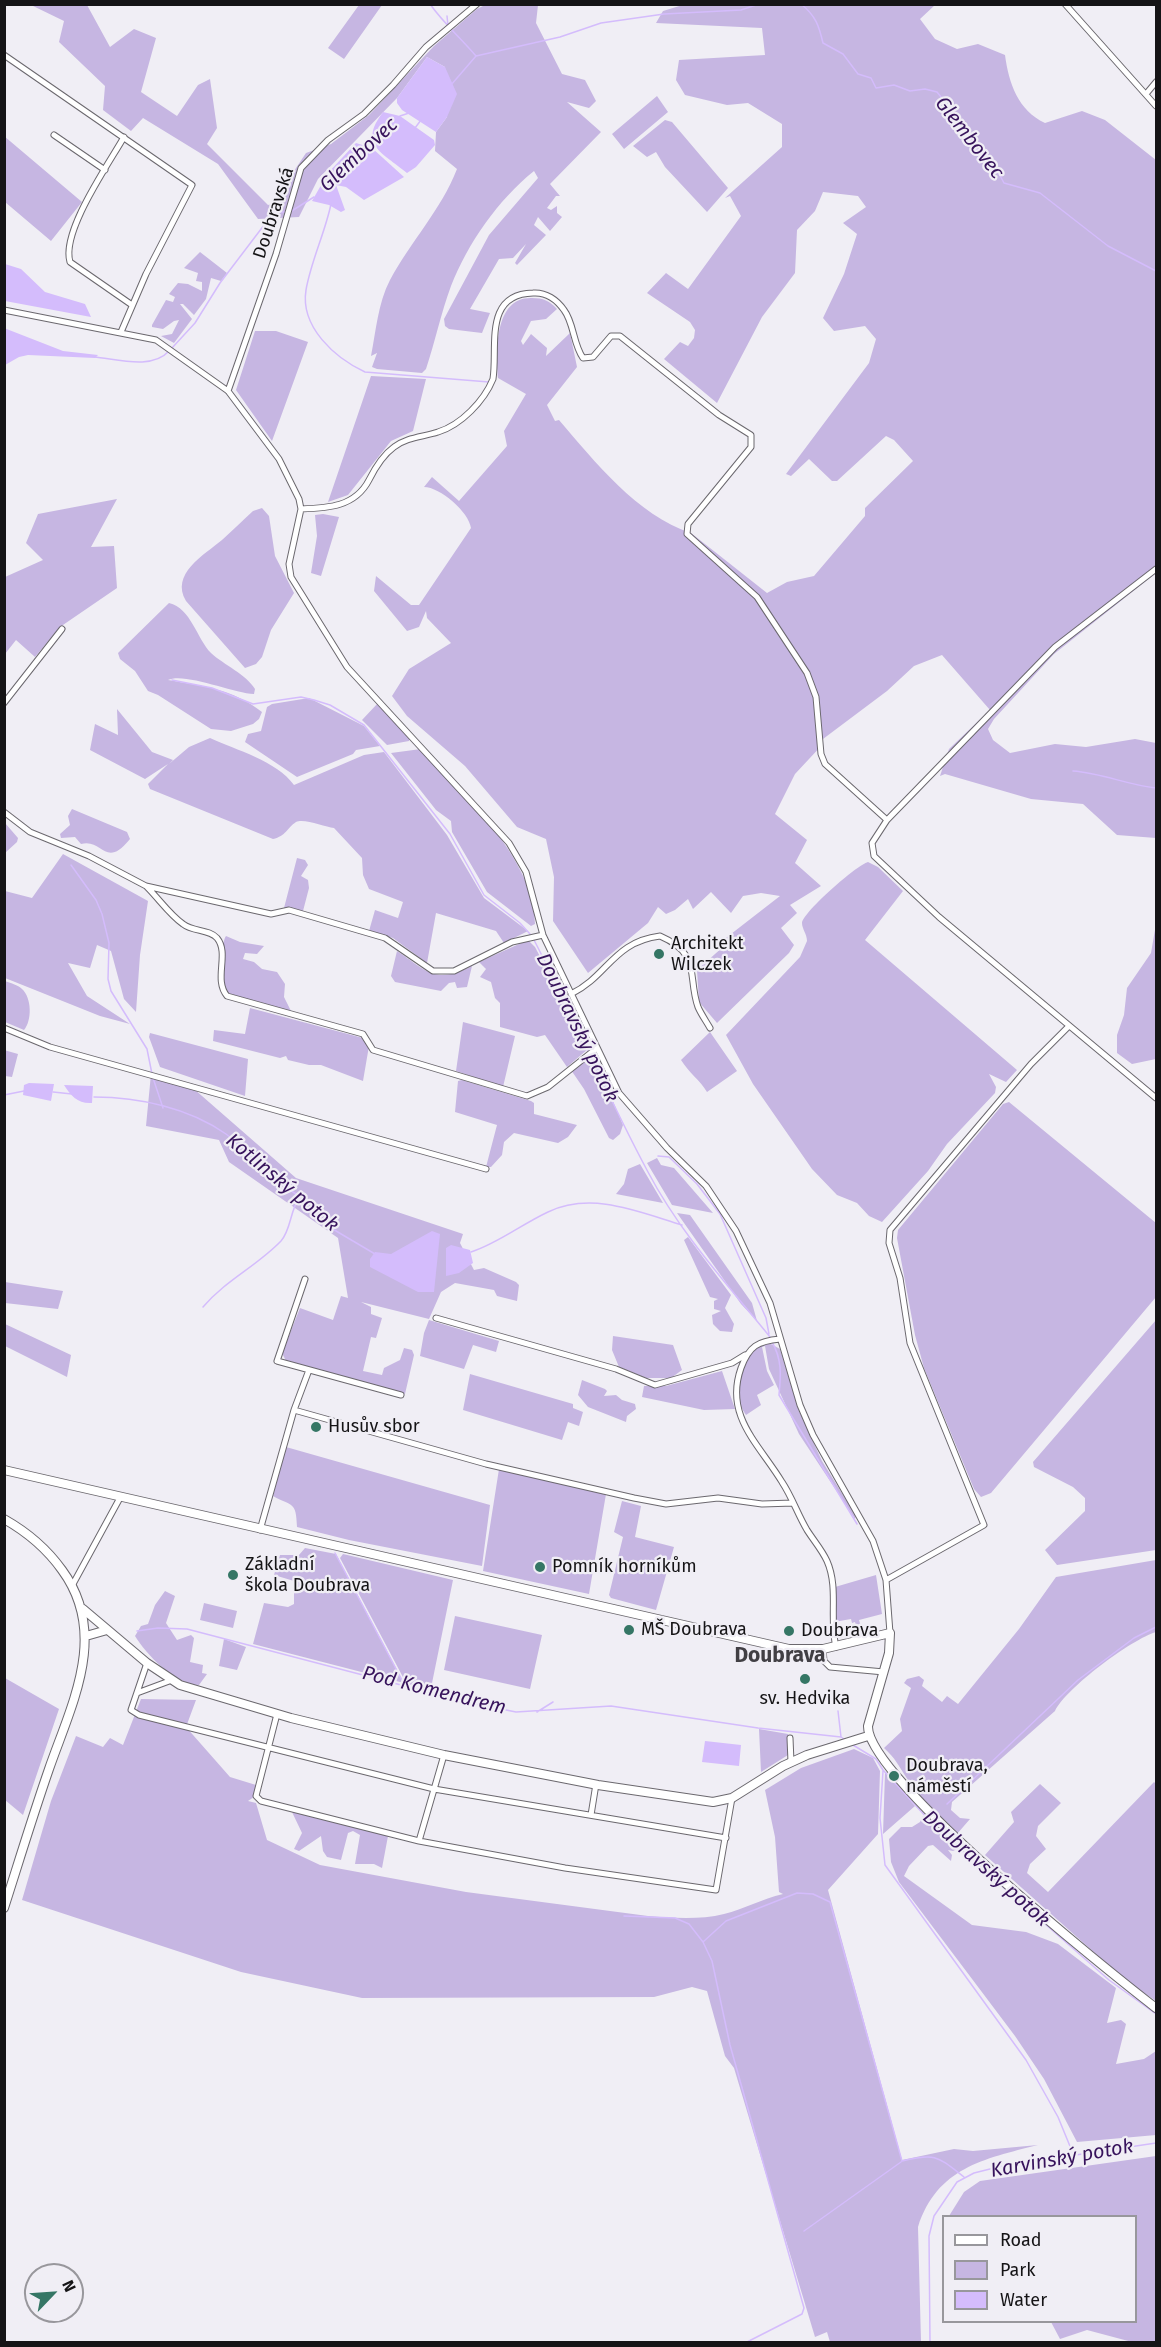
<!DOCTYPE html>
<html>
<head>
<meta charset="utf-8">
<style>
  body { margin:0 }
  #map { position:relative; width:1161px; height:2347px; overflow:hidden; background:#f0eef5; font-family:"Fira Sans",sans-serif }
  canvas { display:block }
  .frame { position:absolute; inset:0; border:6px solid #151416; pointer-events:none }
  .legend { position:absolute; left:942px; top:2215px; width:195px; height:108px; box-sizing:border-box; background:#f0eef5; border:2px solid #98979c; margin:0; padding:8px 10px; list-style:none; font-size:18px; color:#151416 }
  .legend li { display:flex; align-items:center; gap:12px; height:30px }
  .legend b { width:30px; border:2px solid #98979c }
  .north { position:absolute; left:24px; top:2263px; width:60px; height:60px; box-sizing:border-box; background:#f0eef5; border:2px solid #98979c; border-radius:50%; rotate:65deg; font-size:16px; font-weight:700; line-height:24px; text-align:center; color:#151416 }
  .north::after { content:''; display:block; margin:auto; width:21px; height:27px; background:#357665; clip-path:polygon(50% 0,100% 100%,50% 72%,0 100%) }
</style>
</head>
<body>
<div id="map">
<canvas width="1161" height="2347"></canvas>
<div class="frame"></div>
<ul class="legend">
<li><b style="height:8px;background:#fff"></b>Road</li>
<li><b style="height:16px;background:#c6b6e2"></b>Park</li>
<li><b style="height:16px;background:#d4bcfc"></b>Water</li>
</ul>
<div class="north">N</div>
</div>
<script>
const ctx = document.querySelector('canvas').getContext('2d');
ctx.lineJoin = 'round';
function fill(path, color) { ctx.fillStyle = color; ctx.fill(path, 'evenodd'); }
function strokePath(path, color, width, dash) { ctx.strokeStyle = color; ctx.lineWidth = width; ctx.lineCap = dash ? 'butt' : 'round'; ctx.setLineDash(dash || []); ctx.stroke(path); }
function label(font, color, halo, rows, align = 'center') {
  ctx.font = font + ' "Fira Sans",sans-serif'; ctx.lineWidth = 4.5; ctx.setLineDash([]); ctx.textBaseline = 'middle'; ctx.strokeStyle = halo; ctx.fillStyle = color; for (const [text, x, y, turn = 0] of rows) {
    ctx.save(); ctx.translate(x, y); ctx.rotate((+turn || 0) * Math.PI / 180); ctx.textAlign = isNaN(turn) ? turn : align; if (halo) ctx.strokeText(text, 0, 0); ctx.fillText(text, 0, 0); ctx.restore();
  }
}
const green = new Path2D(`
  M686 4 935 5 920 19 935 39 957 49 978 44 1005 55C1009 84 1018 110 1045 123L1082 111 1105 120 1156 160V573L1054 654 994 719 988 729 993 740 1010 753 1055 744 1086 747 1135 739 1156 743V838L1117 835 1083 804 1031 799 945 774 940 776 949 749 990 710 942 655 914 666 887 691 823 739V744L795 774 775 814 807 840 795 863 821 886 790 905 797 913 781 928 794 945 789 953 717 1023 699 1002 697 970 724 946 722 941 780 896 761 893 743 896 731 913 711 892 693 909 688 899 675 910 666 914 658 907 648 923 588 973 553 921 554 877 546 839 517 827 465 766 407 716 392 696 409 669 451 643 427 618 426 611 419 627 407 631 374 591 376 576 411 605H419L471 528C469 512 440 487 424 487L432 477 459 501 507 446 504 431 526 394 498 378C496 351 494 297 532 298 543 298 550 301 557 309L546 319 531 321 521 341 523 345 531 334 547 348 546 356 570 333 577 367 547 405 555 421 559 420C595 462 637 515 691 533L767 593 787 582 814 576 865 516V508L913 461 894 440 886 436 837 481H832L809 459 791 476 786 474 869 363 876 339 865 326 834 331 823 318 844 274 857 234 843 223 866 207 858 196 823 192 815 211 797 230 795 273 762 317 717 403 664 359 680 342 688 346 694 338 695 330 690 322 647 293 666 273 688 289 741 216 730 196 725 198 782 147V124L748 103 727 105 685 95 676 80 679 60 765 55 762 28 656 23 663 11Z
  M31 5H87L110 47 134 29 156 38 141 92 177 116 198 85 210 79 217 128 207 144 268 205 282 201 290 177 306 153 331 144 369 115 434 46 477 9 485 5H538L536 23 562 74 585 80 596 101 589 108 567 102 601 132 550 184 560 196H556L547 208 551 210 557 206V213L562 217 550 231 538 217 534 225 546 235 517 265 515 263 526 244 513 258 499 259 470 309 490 313 482 333 449 329 445 326 444 319 489 235 538 178 534 171C498 200 468 243 451 286 441 313 435 342 426 369L422 373 377 369 372 367 377 353 371 356C376 331 378 303 390 280 411 241 441 210 457 169L435 151 436 132 447 117 445 67 427 57 397 98 318 179 299 217 258 219 218 164 143 118 131 131 103 110 105 86 59 42 64 21Z
  M359 5H382L344 59 328 48Z
  M657 96 668 112 624 149 612 134Z
  M665 120 672 122 728 188 707 212 665 167 656 152 647 157 633 146Z
  M4 136 82 202 51 241 5 202Z
  M200 252 227 273 221 281 211 278 206 299 194 315 183 304H180L192 319 174 343 161 336 172 334 179 320 174 321 163 329 152 327V325L166 300 173 302 175 297 169 294 178 283 188 284 202 291V282L196 281 198 273 184 268Z
  M255 331H276L308 342 272 441 236 390Z
  M371 376 426 379 413 431 391 441 348 495 328 502Z
  M117 499 91 547 114 546 117 588 60 627 35 657 16 640 5 654V577L43 560 26 543 38 514Z
  M262 508 269 516 275 556 294 593 271 630 262 657 256 664 245 668 186 601C170 574 204 555 222 540 233 530 243 520 253 511Z
  M323 514 339 517 321 576 311 573 317 536 315 515Z
  M169 603C191 608 197 639 211 653 224 665 246 674 255 689L254 694C233 693 184 672 168 680 203 686 233 689 262 712L259 719 253 724 231 731 211 729 158 695 148 691 135 671 120 659 118 653Z
  M309 698 364 726 380 746 356 750 353 754 297 777 245 742 248 734 261 731 267 707 272 704Z
  M378 703 410 738 409 741 387 745 362 720Z
  M117 709 152 752 173 760 169 764 189 747 210 738C236 750 277 761 294 785L364 755 384 752 447 835 484 898 528 931 504 943 496 931 436 913 427 963 393 938 369 931 375 910 398 918 403 902 369 889 363 875 362 858 334 828C325 827 304 818 296 822 287 828 286 836 273 839L150 789 148 784 168 764 145 779 90 750 95 724 118 735Z
  M421 749C463 795 534 857 535 924L531 926 487 892 452 832 451 821 436 810 391 753Z
  M72 809 127 832 130 839C105 870 103 838 81 844L75 837 61 838 60 834 70 825 68 816Z
  M5 823 18 838 17 842 5 853Z
  M63 854 148 901 140 955 136 1012 124 999 111 951 97 945 90 968 68 963 87 996 130 1024 100 1016 5 978V891L32 898Z
  M297 858 305 860 308 865 301 876 308 880 309 888 303 911 284 908Z
  M868 862 878 867 903 891 865 940 1017 1070 1006 1082 989 1074 996 1087 995 1093 947 1144 928 1171 882 1222 869 1216 857 1203 837 1195 812 1169 753 1084 726 1035 800 957 807 941C807 934 802 929 802 923 804 911 857 865 868 862Z
  M1156 924V1059L1132 1064 1117 1053V1035L1124 1015 1127 988 1151 953Z
  M226 936 240 942 264 946 257 954 245 953 243 959 254 962 262 969 277 972 285 984 284 997 291 1011 235 997 226 991C223 980 220 944 226 936Z
  M528 940 535 947 588 1049 567 1067 545 1035 537 1037 500 1027V1003L495 998 491 982 480 977 486 969 479 962Z
  M397 951C427 971 435 985 472 966L467 987 457 988 455 982 449 983 441 991 395 982 391 976Z
  M5 981C10 983 18 985 22 989 32 998 32 1021 24 1030L5 1022Z
  M250 1008 363 1038 369 1046 363 1081 321 1065H309L288 1060 286 1056 280 1058 213 1041 214 1030 245 1034Z
  M463 1022 515 1036 503 1087 456 1071Z
  M710 1032 737 1071 707 1092C700 1080 689 1073 681 1060Z
  M150 1033 248 1059 245 1096 160 1067 149 1037Z
  M4 1050 18 1054 12 1077 5 1076Z
  M591 1055 594 1056 623 1125 620 1134 613 1140 609 1138 584 1089 571 1070Z
  M151 1074 194 1089 296 1178 463 1234 460 1243 474 1270 484 1268 516 1282 519 1285 517 1301 497 1296 494 1290 455 1283 441 1292 429 1319 361 1302 371 1307V1314L382 1318 376 1338 371 1337 363 1371 382 1375 384 1368 400 1360 404 1348 412 1350 414 1355 405 1394 286 1361 282 1353 300 1308 333 1320 341 1296 348 1298 338 1238 229 1162 219 1140 146 1126Z
  M462 1080 531 1101 534 1103V1114L577 1125 568 1137 558 1143 514 1133 504 1142 502 1155 491 1167H486L497 1125 455 1112 458 1081Z
  M1009 1102 1156 1223V1297L991 1493 981 1497 974 1489 924 1368 915 1335 897 1238 898 1230 1003 1104Z
  M657 1158 661 1165 674 1168 713 1213 672 1205 647 1163Z
  M640 1164 663 1203 616 1194 624 1184 628 1169Z
  M677 1213 690 1215 752 1303 757 1321 741 1304Z
  M688 1237 731 1295 725 1308 734 1324 732 1332 720 1331 713 1324 712 1315 721 1311 714 1309V1301L718 1299 710 1297 684 1240Z
  M5 1282 63 1291 58 1309 5 1303Z
  M429 1320 499 1341 496 1352 473 1345 464 1369 420 1356 424 1333Z
  M1156 1320V1550L1057 1565 1045 1550 1085 1511V1498L1073 1487 1034 1467 1033 1462Z
  M5 1324 71 1355 67 1377 5 1346Z
  M613 1336 673 1345 682 1370 671 1378H646L619 1367 612 1350Z
  M769 1343 780 1349 799 1411 822 1461 856 1516 855 1519 799 1434 769 1369 765 1346 762 1347 767 1371 774 1385 757 1395 761 1405 746 1415C729 1392 742 1363 758 1345Z
  M722 1371 735 1409 704 1410 642 1397 644 1386H666Z
  M470 1374 573 1404V1408L583 1412 579 1426 568 1422 562 1440 463 1410Z
  M582 1380 605 1389 607 1391 604 1396 616 1395 622 1400 635 1404 636 1409 627 1416 626 1422 588 1407 578 1395Z
  M286 1447 490 1505 482 1566 349 1540 297 1527C296 1501 293 1507 273 1496Z
  M499 1469 606 1494 589 1594 483 1571Z
  M622 1501 641 1506 635 1537 674 1547 656 1610 611 1598 609 1595 623 1537 614 1532Z
  M305 1548 336 1554 404 1683 253 1644 264 1603 288 1607 294 1604V1581L274 1575 280 1555H299Z
  M343 1554 453 1580 431 1688 410 1685 405 1681 340 1558Z
  M1156 1560V1632C1132 1639 1066 1688 1055 1711L952 1802 951 1810 960 1818 970 1819 957 1834C938 1817 920 1799 906 1777 898 1765 896 1759 884 1748L902 1731 900 1719 911 1688 904 1683 907 1679 919 1676 924 1680 922 1686 942 1702 947 1696 958 1704 1019 1629 1056 1577Z
  M876 1575 882 1614 859 1620 862 1630 858 1632 855 1622 852 1623 851 1619 834 1622 835 1587Z
  M165 1591 175 1596 166 1623 177 1640 191 1635 194 1638 190 1662 203 1665 202 1673 207 1674 199 1685C175 1685 146 1654 135 1636L141 1626 148 1624 155 1605Z
  M204 1603 237 1611 233 1628 200 1620Z
  M455 1616 542 1635 530 1689 444 1670Z
  M224 1639 246 1647 237 1670 219 1666Z
  M5 1678 59 1709 23 1815 5 1800Z
  M141 1699 196 1700 186 1727 230 1777 256 1785 254 1797 248 1801 256 1803 267 1840 320 1865 466 1892 648 1916C672 1918 700 1920 724 1914 744 1909 762 1899 783 1894L779 1892 775 1837 765 1790 801 1768 854 1749 873 1758 880 1771 878 1834 828 1890 902 2160 954 2149 973 2151 1038 2145C983 2159 937 2168 918 2227L921 2342H830L827 2332 815 2337 734 2068 725 2056 707 1991 692 1987 654 1997 362 1998 241 1972 22 1900 51 1801 76 1736 103 1747 110 1738 123 1745Z
  M759 1729 788 1734V1755L761 1772Z
  M886 1772 915 1806 883 1834 885 1773Z
  M1154 1782 1156 1784V2001L1125 1980 985 1855 1014 1822 1011 1812 1040 1784 1061 1803 1038 1826 1036 1836 1046 1849 1030 1864 1027 1873 1048 1892Z
  M292 1812 388 1836 382 1868 374 1864H355L360 1835 353 1831 348 1833 341 1860 327 1857 323 1851 321 1836 299 1851 294 1849 302 1833Z
  M923 1816 957 1849 953 1851 948 1850 952 1855 951 1861 933 1845 928 1846 909 1866 904 1876 972 1925 1026 1932 1058 1944 1116 1988 1107 2023 1121 2020 1126 2024 1116 2064 1144 2059 1156 2051V2135L1077 2142 1044 2079 1015 2036 899 1882 891 1862 889 1839 901 1827H912L920 1822Z
  M1156 2156V2342H1132L1087 2330 1060 2339 1051 2322H1136V2216H949L964 2192 980 2181Z`);
const water = new Path2D(`
  M427 57 445 67 457 94 447 117 436 132 402 110 397 103V98Z
  M383 112 400 116 434 140 435 145 416 167 407 173C382 152 358 145 383 112Z
  M356 143 372 148 404 177 364 200 346 187 336 185 345 210 341 212 329 205 312 201 328 173Z
  M5 264 21 269 45 292 85 304 91 317 5 301Z
  M4 328 63 351 98 355 95 358 28 355 19 357 5 365Z
  M29 1083 54 1084 51 1101 23 1095 24 1085Z
  M64 1085 93 1086 92 1103C78 1104 71 1096 64 1085Z
  M432 1231 440 1234 434 1292H418L370 1267V1259L375 1252 391 1254Z
  M451 1245 470 1250 473 1263 459 1273 446 1276V1248Z
  M705 1741 741 1745 739 1766 702 1762Z`);
const stream = new Path2D(`
  M430 4C444 24 461 38 476 56
  M801 4C816 16 819 26 823 43L843 54 858 74 871 78 876 88 894 85 910 91 925 89 937 92 962 123 969 144 992 161 1004 183 1040 193 1108 246 1156 271
  M447 16 448 26
  M451 85 476 56 560 37 601 23 664 14 741 10 759 4
  M400 116 409 113
  M415 128 421 120
  M331 204C325 233 311 261 306 290 300 327 335 358 365 372L489 382
  M290 212 314 197
  M172 348 195 323 220 283 274 212H286
  M94 357C117 359 152 370 169 351
  M172 680 212 688 253 704 301 697 314 700 330 705 364 725 450 834 484 895 520 923 530 934
  M1073 771C1102 773 1127 785 1156 788
  M71 865 96 900 102 914 109 943 108 979 111 991 147 1049 152 1074
  M533 938C573 1015 607 1096 648 1172 680 1233 727 1284 770 1337
  M153 1078 163 1108
  M53 1092 72 1094
  M4 1095 24 1091
  M94 1097C139 1097 189 1108 226 1134 237 1142 247 1154 256 1163
  M658 1156 669 1157 697 1184 720 1214 766 1318 769 1334
  M273 1179 296 1194 331 1228 375 1254
  M471 1252C497 1244 522 1224 548 1212 592 1191 639 1212 682 1225
  M203 1307C226 1280 257 1266 281 1241 291 1230 290 1211 299 1198
  M772 1342C782 1359 781 1375 779 1395L857 1524
  M335 1553 404 1684
  M137 1631 158 1628 187 1629 466 1702 516 1712 611 1706 758 1728 841 1737
  M838 1711 841 1737 844 1739
  M537 1712 553 1702
  M853 1745 876 1759 883 1770 939 1831 1109 1980 1156 2014
  M883 1771 880 1818 885 1865 1026 2060 1058 2117 1074 2156
  M947 1804 1078 1680 1134 1638 1156 1627
  M624 1916 675 1918 689 1924 703 1942
  M804 2231 901 2162
  M747 2342 802 2314 804 2308 730 2045 712 1961 703 1942 726 1921 797 1893 813 1894 830 1902 902 2161C936 2153 937 2156 964 2177
  M930 2342 929 2236 934 2216 957 2182 974 2173 1002 2166 1156 2143`);
const street = new Path2D(`
  M1065 4 1156 106
  M4 55 192 185 146 274 121 332
  M1146 94 1156 82
  M54 135 105 170
  M124 137C108 165 61 232 70 262L132 305
  M4 310 156 340 228 391 279 459 299 499 301 509 289 564 291 577 347 667 509 843 526 872 543 935 619 1093 667 1148 706 1186 736 1231 770 1303 800 1405 813 1435 873 1541 886 1580 890 1633
  M228 391 276 254 301 168 328 140 364 114 393 85 426 47 477 4
  M301 509C328 508 355 507 369 480 375 468 383 455 394 447 407 437 423 437 438 432 461 425 484 401 493 379 498 347 483 294 533 293 546 292 557 300 564 310 574 323 573 344 583 358L593 357 611 336H620L719 415 751 435V447L688 524 687 534 757 597 807 673 816 697 821 754 825 764 887 820 872 843 874 856 939 917 1156 1098
  M4 703 62 629
  M4 812 30 832 89 856 146 886 271 914 289 910 385 938 433 971H454L512 942 543 935
  M887 820 1055 647 1156 569
  M147 887C159 899 170 915 183 924 193 932 209 929 217 938 230 954 213 979 227 996L363 1034 373 1050 527 1096 548 1087 597 1048
  M571 994C608 976 613 942 660 936 702 954 687 976 698 1007 701 1014 706 1021 710 1028
  M4 1028 50 1047 486 1169
  M305 1279 277 1361 401 1395
  M436 1318 616 1369 655 1385 732 1363 745 1355
  M780 1339C758 1341 749 1346 741 1368 724 1416 759 1444 782 1482 792 1497 798 1515 807 1530 814 1541 822 1550 827 1561 839 1588 829 1619 836 1647
  M294 1410 486 1464 634 1498 666 1504 718 1498 762 1504 793 1503
  M260 1530 294 1410 309 1370
  M886 1580 984 1525 910 1343 900 1278 889 1243 890 1230 1031 1064 1069 1026
  M73 1584 121 1496
  M823 1649 824 1661 830 1667 884 1672
  M147 1663 131 1710 139 1715 434 1789 726 1838
  M137 1693 172 1680
  M277 1714 256 1796 261 1801 419 1841 565 1868 716 1890 732 1798
  M790 1738 791 1762
  M591 1815 596 1784
  M419 1841 444 1755`);
const secondary = new Path2D(`
  M4 1470 789 1649H823L890 1633 889 1653 868 1726C866 1777 1108 1971 1156 2008
  M4 1519C27 1532 47 1549 62 1570 109 1634 72 1703 49 1769 33 1815 19 1861 4 1908
  M83 1609 147 1663 180 1685 291 1718 444 1755 598 1785 713 1802 732 1798 783 1766 807 1755 868 1736
  M86 1636 107 1630`);
const markers = [
  [659,954,6,"#357665"],
  [316,1427,6,"#357665"],
  [540,1567,6,"#357665"],
  [233,1575,6,"#357665"],
  [629,1630,6,"#357665"],
  [789,1631,6,"#357665"],
  [805,1679,6,"#357665"],
  [894,1776,6,"#357665"]
];
const streetNames = [
  ["Doubravská",274,213,-72]
];
const poiNames = [
  ["Architekt",671,944],
  ["Wilczek",671,965],
  ["Husův sbor",328,1427],
  ["Základní",245,1565],
  ["škola Doubrava",245,1586],
  ["Pomník horníkům",552,1567],
  ["MŠ Doubrava",641,1630],
  ["Doubrava",801,1631],
  ["sv. Hedvika",805,1699,"center"],
  ["Doubrava,",906,1766],
  ["náměstí",906,1787]
];
const waterNames = [
  ["Glembovec",969,138,52],
  ["Glembovec",359,155,-43],
  ["Doubravský potok",577,1028,64],
  ["Kotlinský potok",282,1183,40],
  ["Pod Komendrem",434,1691,14],
  ["Doubravský potok",986,1869,42],
  ["Karvinský potok",1062,2159,-10]
];
const quarterNames = [
  ["Doubrava",780,1656]
];
fill(green, '#c6b6e2');
fill(water, '#d4bcfc');
strokePath(stream, '#d4bcfc', 1.5);
strokePath(street, '#6b686e', 7);
strokePath(secondary, '#6b686e', 10);
strokePath(street, '#fff', 5);
strokePath(secondary, '#fff', 8);
for (const [x, y, r, color] of markers) { const dot = new Path2D(); dot.arc(x, y, r, 0, 2 * Math.PI); ctx.fillStyle = color; ctx.fill(dot); strokePath(dot, '#f0eef5', 2); }
label('18px', '#151416', '#f0eef5', streetNames);
label('18px', '#151416', '#f0eef5', poiNames, 'left');
label('italic 20px', '#37135c', '#f0eef5', waterNames);
label('bold 21px', '#413f44', '#f0eef5', quarterNames);
</script>
</body>
</html>
